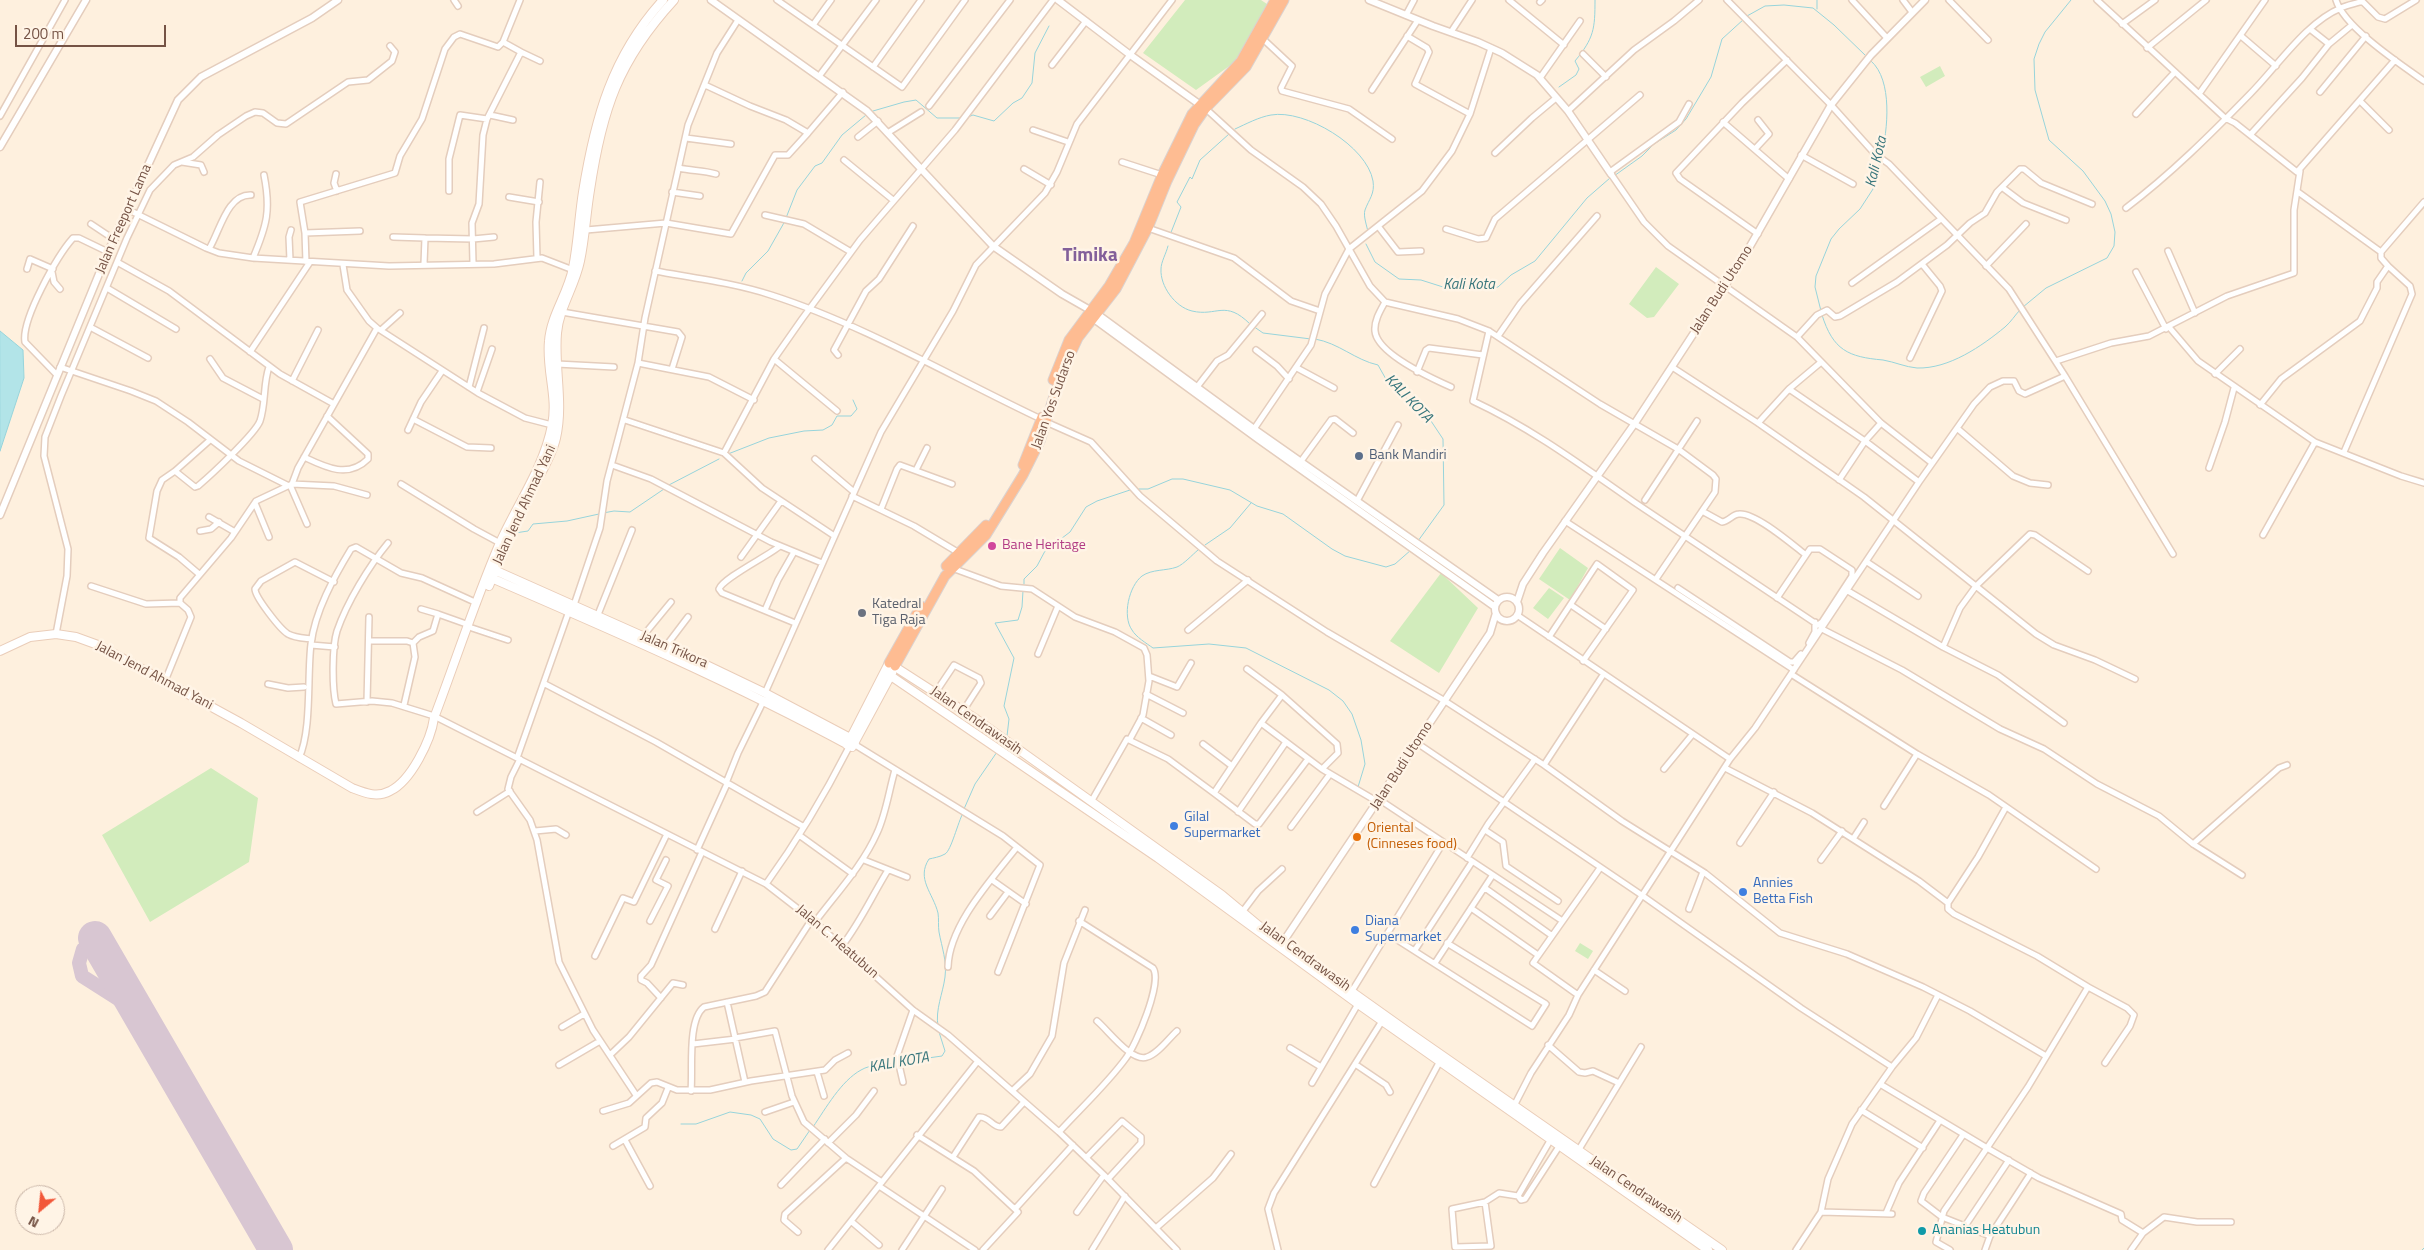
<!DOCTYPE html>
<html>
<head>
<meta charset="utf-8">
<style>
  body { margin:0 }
  #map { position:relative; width:2424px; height:1250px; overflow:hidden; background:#fef0de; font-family:"Titillium Web",sans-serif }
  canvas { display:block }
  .north { position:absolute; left:15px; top:1185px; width:50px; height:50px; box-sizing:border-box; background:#fff4e6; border:1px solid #c8b4a6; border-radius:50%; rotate:208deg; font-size:14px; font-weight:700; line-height:20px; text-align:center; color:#755345 }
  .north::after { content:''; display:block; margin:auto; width:18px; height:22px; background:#f25739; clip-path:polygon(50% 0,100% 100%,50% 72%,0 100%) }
  .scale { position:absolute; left:15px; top:25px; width:151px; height:22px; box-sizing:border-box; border:2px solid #755345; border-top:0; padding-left:6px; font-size:15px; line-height:18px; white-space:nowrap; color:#755345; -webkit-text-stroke:4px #fff4e6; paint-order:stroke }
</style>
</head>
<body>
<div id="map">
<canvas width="2424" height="1250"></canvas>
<div class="north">N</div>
<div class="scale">200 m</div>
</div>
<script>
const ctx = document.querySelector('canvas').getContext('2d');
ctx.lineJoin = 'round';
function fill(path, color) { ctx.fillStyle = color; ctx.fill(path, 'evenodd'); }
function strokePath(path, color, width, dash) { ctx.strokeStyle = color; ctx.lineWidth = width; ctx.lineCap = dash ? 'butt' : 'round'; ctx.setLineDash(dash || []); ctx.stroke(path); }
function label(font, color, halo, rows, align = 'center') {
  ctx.font = font + ' "Titillium Web",sans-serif'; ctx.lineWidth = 5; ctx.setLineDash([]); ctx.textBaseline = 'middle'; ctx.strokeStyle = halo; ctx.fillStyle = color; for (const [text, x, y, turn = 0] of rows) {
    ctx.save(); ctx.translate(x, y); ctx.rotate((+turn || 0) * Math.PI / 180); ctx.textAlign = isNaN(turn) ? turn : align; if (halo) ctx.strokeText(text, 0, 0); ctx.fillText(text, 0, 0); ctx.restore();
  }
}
const green = new Path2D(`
  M1185 0H1261L1270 6 1239 59 1196 90 1143 53Z
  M1940 66 1945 76 1926 87 1920 77Z
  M1656 267 1679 284 1654 317 1647 318 1629 304Z
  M1560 548 1588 568 1570 600 1539 579Z
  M1441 573 1478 608 1439 673 1390 641Z
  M1549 588 1564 598 1548 619 1533 608Z
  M211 768 258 798 249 862 150 922 102 835Z
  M1580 943 1593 951 1588 959 1575 951Z`);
const water = new Path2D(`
  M0 331 23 350 24 378 0 451Z`);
const stream = new Path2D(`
  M1817 9V0
  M1747 16 1765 6 1784 5 1813 8 1834 25 1866 56
  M1871 61C1893 80 1888 130 1881 157
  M1559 87 1576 75 1579 69 1575 61C1594 38 1595 29 1595 0
  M873 111 904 102 916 100 937 118H962
  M968 117 973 115 994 121 1013 103 1022 98 1032 83 1035 53 1049 26
  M1235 129C1246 124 1259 117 1271 115 1305 109 1367 146 1373 181 1375 194 1369 199 1365 210 1363 216 1367 226 1368 232
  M1614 176 1642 156 1654 144 1676 130 1686 119 1711 77 1722 39 1744 19
  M786 218 797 190 815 166 822 163 842 135 866 115
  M1170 235 1181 207 1177 202 1190 177 1192 179 1200 160 1229 134
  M1366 244 1375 262 1399 279 1421 280 1443 287 1471 286 1488 289 1498 287 1511 275 1535 261 1587 198 1610 178
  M1168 246C1166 254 1161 262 1161 269 1160 286 1175 307 1192 311 1217 317 1225 299 1250 324
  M742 281 746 273 768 251 785 221
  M2023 307 2046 288 2107 258 2114 246 2115 232 2111 214 2105 201 2083 171 2049 140 2035 90 2034 59 2039 44 2045 32 2071 0
  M1821 311 1815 287 1816 276 1831 239 1839 229 1860 209 1873 189 1880 161
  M1822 315C1833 350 1848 357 1883 360 1895 362 1905 367 1917 368 1949 369 1982 346 2005 327 2011 322 2015 315 2020 310
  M1253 326 1263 333 1311 339
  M1315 339C1339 343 1355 360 1378 365L1387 381 1429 418 1443 439 1444 505 1418 541
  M728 454 769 438 804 431 823 430 832 425 837 416H851L857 409 853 400
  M667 486 719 459
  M1139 489H1148L1172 479H1183L1230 490 1257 506 1283 514 1332 549 1345 556 1386 567 1395 564 1411 550
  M603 513 614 511 630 512 664 489
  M515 533 528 531 533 524 567 521 599 514
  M1205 545 1230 528 1251 503
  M1198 550C1192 555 1184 564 1177 567 1166 571 1152 569 1142 576 1129 586 1122 616 1132 630 1136 637 1146 643 1153 648L1209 644 1246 648 1329 690 1343 701 1352 714 1361 740 1365 764 1358 787
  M1024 584V579L1037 566 1045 551 1070 532 1086 507 1097 501 1130 490
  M1007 736 1009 719 1004 706 1014 658 995 623 1018 620 1022 607 1023 591
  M964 809 975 784 997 752
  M938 1026C935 1010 943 993 945 977 947 961 942 948 939 932 938 926 939 919 938 913 933 893 916 879 929 859 933 858 940 857 945 854 951 851 958 822 963 813
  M900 1062 942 1056 945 1051 939 1032
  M681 1124H696L730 1112 751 1115 760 1119 773 1139 791 1150 797 1149 810 1130
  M813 1127C826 1108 841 1081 861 1070 871 1064 885 1065 896 1063
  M2422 1250 2424 1248`);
const taxiway = new Path2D(`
  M115 973 117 960 108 947 96 943 83 949 79 963 82 976 137 1011`);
const runway = new Path2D(`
  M95 938 276 1250`);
const minor = new Path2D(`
  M454 0 458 6
  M777 0 902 87 965 0
  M1509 0 1564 45
  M1852 0 1887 38
  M1903 0 1912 12
  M1949 0 1988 40
  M2097 0 2225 118 2235 123 2297 172 2395 60
  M2336 0C2344 27 2400 64 2424 81
  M1540 2 1542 0
  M1406 15 1414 0
  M2122 24 2155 0
  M813 25 831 0
  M2310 29 2329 44
  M1451 32 1472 0
  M1407 36 1427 48 1429 52 1415 84 1470 114
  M2241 36 2276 66
  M1263 39 1292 66 1281 88 1282 91 1349 109 1392 139
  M503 42 520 0
  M2147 48 2206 0
  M1583 54 1606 77
  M1052 65 1086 21
  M873 67 921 0
  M820 75 876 0
  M1540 78 1580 21
  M705 85 750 106 786 120 808 133 843 92
  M1372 90 1418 20
  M2320 92 2366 36
  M2199 94 2265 0
  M2360 101 2389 130
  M929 106 1010 0
  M1204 107 1251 150 1303 187 1321 204 1336 226 1370 286 1385 302 1458 319 1489 331 1600 404 1678 449 1713 475 1716 479 1715 492 1656 579
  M1568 111 1634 50 1674 21 1699 0
  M2136 114 2175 72
  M490 115 513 120
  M0 116 65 0
  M1723 122 1789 179
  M1033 130 1068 142
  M889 132 921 112
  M2250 135 2302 78 2329 44 2352 25
  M858 137 878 121
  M686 138 731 144
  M1755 149 1769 134 1758 120
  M1495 153 1532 118 1556 98
  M1801 155 1853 184
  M844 160 893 200
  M182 162 201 165 204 172
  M1122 162 1162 175
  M679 168C692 171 703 170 716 174
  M1024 169 1051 185
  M1610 172 1679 122 1689 104
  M336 174 334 183 337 191
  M1611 174 1644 222 1668 246 1797 337 1881 423 1932 463
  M2003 188 2023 203 2066 220
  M449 191V159L460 115 487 119
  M672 192 700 196
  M2298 192 2381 252
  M509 197 539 202
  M2126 208C2171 174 2211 134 2250 94 2277 67 2306 22 2341 8 2347 5 2354 4 2360 2H2363L2378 17 2385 19 2416 0
  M129 210 206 248 219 253 253 258 389 266 494 264 542 258 573 270
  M765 215 804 224 851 252
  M91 224 115 240
  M1378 226 1398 252 1421 251
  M1148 228 1234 258 1291 301 1320 311
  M1446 229 1478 239 1486 238 1495 219 1640 95
  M586 230 666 223 731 234 775 155H788L808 133
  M305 233 360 231
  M1758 234 1680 179 1676 173 1742 103 1787 60
  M393 237 425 238 424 264
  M425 238 473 239 494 237
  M209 249C220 231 227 194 251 195
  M2168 251 2195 313
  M253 258C267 225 271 210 264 175
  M537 258 536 222 540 182
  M290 260 289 237 291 230
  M117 262 169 291 280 374 334 404
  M306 262 305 233 300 202 395 173 400 156 422 119 445 49 454 37 460 34 498 47 503 42 521 52
  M473 263 472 223 479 204 483 135 487 119 521 52 540 61
  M343 265 347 290 369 321 377 328
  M1986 266 2026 224
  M27 269 30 259 53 269
  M655 271C694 278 734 283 771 295 862 324 954 378 1041 419
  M52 272 54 282 60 289
  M2136 272 2166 329
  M1852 283 1941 219
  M107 288 176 329
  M1385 302C1380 311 1374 321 1375 331 1377 354 1433 379 1451 387
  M562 312 678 332 682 337 672 369
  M90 327 148 358
  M2169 327 2198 361 2315 442 2401 476 2424 483
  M381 330 400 313
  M1489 331 1473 401C1531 428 1581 465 1634 502 1695 543 1756 584 1818 625L1822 622 1852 576V570L1820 549H1810L1777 598
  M1498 336 1520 304 1597 216
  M1797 337 1817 315 1827 310 1835 317 1840 316 1897 282 1947 245 1970 223 1985 213 1997 192 2020 169H2024L2041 183 2092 204
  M1256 350 1277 366 1289 379
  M250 352 310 262
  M838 355 834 350 866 291 879 279 913 226
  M1910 358 1942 291 1940 286 1922 264
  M210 359 223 378 263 399
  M774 359 837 411
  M2056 361 2111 343 2149 336 2227 296 2294 273V210L2300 171
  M638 363 709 377 754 400
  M557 364 614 367
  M60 367 131 391 156 401 188 422 239 461 287 485
  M1672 367 1758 423 1864 497 2036 634 2054 645 2095 660 2135 679
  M1297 368 1334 388
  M1417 372 1426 350 1429 348 1483 355
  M2215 374 2240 349
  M57 375 25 342C21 320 57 256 73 238H79L108 252
  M2065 376 2173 554
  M292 381 318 330
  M469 387 484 328
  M1197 387 1217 361 1228 355 1262 314
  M1789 389 1820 363
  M477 392 492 349
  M2260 405 2281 379 2360 321 2377 288V282L2388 266 2381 258V252L2424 202
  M413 419 467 447 491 448
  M625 420 724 453 774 359 802 319 860 240 955 130 1053 0
  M1046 422 1091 442 1140 496 1217 561 1327 632 1445 701 1544 765 1622 821 1705 873 1780 933 1847 954 1923 987 1970 1011 2046 1056
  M1758 423 1789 389 1865 441 1919 482
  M1254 429 1311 345 1325 294 1349 249 1422 191 1452 151 1470 114 1491 48
  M1958 429 2013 476 2030 483 2048 485
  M408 430 421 402 442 371
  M210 440 175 471 195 487 198 486C211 475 255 434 260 421 266 403 263 384 269 367
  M2344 452 2412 294 2410 286 2388 266
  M724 453 762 488 833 535
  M304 457C325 467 348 479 368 459V454L327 416
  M815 459 854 492
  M1299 464 1331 420 1335 419 1353 433
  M612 465 651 479 771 542 822 563
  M2209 468 2225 422 2234 388
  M916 470 927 448
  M175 471 162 480 157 491 149 538 179 557 199 574
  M1839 480 1865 441 1881 423
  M292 484 334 486 367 495
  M401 484 474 529 500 543
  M290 485 307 524
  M852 496 914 526 959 553
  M1645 500 1697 421
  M1357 501 1398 425
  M255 503 269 537
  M881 509 897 469 900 465 952 484
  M1702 511 1722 522C1729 521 1733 514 1739 514 1755 512 1793 545 1806 555
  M209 517 235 532
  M1565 521 1794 670
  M200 531 211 529 219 522
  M2263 535 2315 442
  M388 543C369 566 347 602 337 631 332 647 332 688 336 704L372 701 392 703 434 716 766 884 815 922 913 1010 948 1035 1059 1132 1104 1175 1177 1250
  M780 546C768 556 723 578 719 589L722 593 795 623
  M741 557 781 501
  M1867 562 1918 596
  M952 568 1001 586 1032 589 1075 617 1115 632 1144 648 1147 655 1149 681 1143 715 1130 739
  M91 586 146 604 180 603
  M1678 588 1790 662H1794L1801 654
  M1848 591 1943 647 1998 675 2064 723
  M574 605 600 528 607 481 638 363 645 318 688 125 717 53 738 20
  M1571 605 1606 629
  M421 609 438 614
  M765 610 778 580 794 552
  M1517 615 1730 759
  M597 617 632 530
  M472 628 508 640
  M1822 629 1902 670 2000 729 2044 749 2097 784 2159 816 2193 844 2242 875
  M1188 630 1248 580
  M56 634 67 576 68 549 44 456 45 437 61 396 127 238 150 190 174 165 193 157 218 135 246 116 255 112 263 113 277 123 286 124 348 82 368 80 392 61 395 52 390 46
  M643 636 671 602
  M1549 637 1597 564 1633 590 1583 661
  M312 639C304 638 295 638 288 634 280 629 255 597 255 589L261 581 295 562 334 582
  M369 641H407L413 643 415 657 404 705
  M413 643 419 637 433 631 438 614 469 625
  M1809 643 1815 632V622
  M311 645 335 647
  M666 646 688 617
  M1943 647 1960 608 1976 586 2030 534 2035 535 2088 571
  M1038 654 1058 606
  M1247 669 1282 695 1337 744 1338 753 1322 769
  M1791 674 1917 754 1989 795 2096 869
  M1149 676 1177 687 1191 663
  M165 681 191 617 188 610 180 603V598L231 538 256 501 292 484 298 468 377 328 478 393 525 418 552 425
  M268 684 288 688 304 687
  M545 684 656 742 804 827
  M936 692 954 665 979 678 981 683 963 711
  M765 693 881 432 953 311 976 265 1045 193 1057 172 1077 124 1172 0
  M1146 694 1183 713
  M367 702 369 617
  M1141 718 1171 735
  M1261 723 1282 695
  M855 741 857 746 1003 836 1040 865 998 972
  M1417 743 1643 896 1801 1008 1892 1067 1852 1124 1828 1179 1821 1212 1796 1250
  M1203 744 1232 766
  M299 758C312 730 307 676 311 644 315 611 334 577 351 549L356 547 401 573 422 578 477 603
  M517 758 569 611
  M520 759 511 777 508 789 530 820 537 840 559 962 593 1030 636 1095
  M1544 765 1603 675
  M1725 768 1812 813 1919 881 1948 903V909L1954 914 2037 956 2088 987
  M1664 769 1692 735
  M726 783 738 753 764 700
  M1214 793 1255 824H1259L1308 759
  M1380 800 1561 920
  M1091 802 1127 739 1168 759 1214 793 1261 723 1322 769 1378 802
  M1884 806 1917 754
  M477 812 510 791
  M1238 812 1286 742
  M1291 827 1330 774
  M1485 830 1503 842 1506 866 1558 901
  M535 831 556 829 566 835
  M799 835 853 874
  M1853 839 1864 822
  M1740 843 1774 792
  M2193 844 2279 768 2287 765
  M697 850 727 784
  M1467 858 1488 824 1535 759
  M864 860 907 877
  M1821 860 1842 831
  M992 880 1026 904
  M766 884C797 841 824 796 848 749L847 745
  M1485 888 1551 935
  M1948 903 1978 857 2006 807
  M1471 908 1538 955
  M1689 909 1703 872
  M1243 911 1258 891 1282 869
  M990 916 1008 892
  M650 921 668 886 656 880 666 860
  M815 922C836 894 863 865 877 833 886 814 889 790 895 770
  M715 929 742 871
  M1388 934 1532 1026 1546 1004 1447 943
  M842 946C861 921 872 896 888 870
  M1415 950 1472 862
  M595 956 623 898 634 902 667 834
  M1435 963 1492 876
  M948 967C949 925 992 879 1017 847
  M1594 970 1625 991
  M1352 991 1443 843
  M1578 995 1533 963 1600 868
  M661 998 647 983 641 980V976L651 965 656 954 702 852
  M727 1002 745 1082
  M1097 1021C1108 1030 1132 1063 1147 1057 1158 1054 1169 1038 1177 1031
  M562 1027 584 1014
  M735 1038 775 1031 792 1096 804 1122 846 1158 882 1182
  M693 1044 736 1039
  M1548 1045 1579 1072 1585 1073 1593 1071 1619 1083
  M1290 1048 1321 1067
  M610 1055 629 1037 673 983 683 985
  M1355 1064 1386 1085 1390 1092
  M559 1065 600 1041
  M1892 1067 1916 1038 1938 995
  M817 1072 824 1096
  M903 1082 897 1056 913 1010
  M1312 1083 1358 1004
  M1880 1084 1987 1148 2028 1087 2088 987 2127 1008 2134 1015 2130 1026 2105 1063
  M691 1091C693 1070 687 1020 704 1007L756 996 765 992 812 919
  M1012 1091 1030 1074 1052 1036 1064 963 1085 910
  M1514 1106 1531 1073 1569 1015 1578 995 1730 759 1755 728 1919 482 1974 404 1990 387 2003 381H2014L2019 391 2025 394 2065 376 2009 289 1889 164 1875 154 1831 105 1727 0
  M1861 1110 1923 1148
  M603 1111 629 1103 651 1083 657 1082 677 1090H710L751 1081 825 1070 835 1060 848 1053
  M765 1112 794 1102
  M1059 1132C1080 1109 1108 1083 1126 1058 1136 1045 1163 982 1153 968L1079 921
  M917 1135 974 1171 1018 1212 983 1250
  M1963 1135 1924 1193 1921 1201 1942 1217 1990 1236
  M625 1140 650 1186
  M828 1143 856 1115 874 1091
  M613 1146 645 1127 646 1118 662 1103 668 1088
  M1578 1151 1641 1047
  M953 1157 979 1117C989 1116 992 1127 1001 1127L1024 1102
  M1086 1158 1122 1121 1141 1137V1143L1108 1179
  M1374 1184 1440 1061
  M781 1185 825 1139
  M879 1186 975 1250
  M1518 1196 1521 1200 1525 1199 1560 1145
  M1485 1202 1491 1246 1455 1247 1452 1209 1485 1202 1499 1193 1518 1196 1551 1139
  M1015 1209 1073 1145
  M1077 1212 1104 1175
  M1821 1212 1892 1214
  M1886 1213 1899 1183 1939 1122
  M852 1222 879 1245
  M1965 1226 2009 1160
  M1156 1228 1213 1178 1231 1154
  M798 1232 784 1220 785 1214 846 1158
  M828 1250 978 1061
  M902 1250 942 1189
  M1092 1250 1125 1196
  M1278 1250 1268 1209 1274 1193 1382 1021
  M1950 1250 1936 1242 1944 1211 1987 1148 2039 1178 2121 1214 2122 1220 2143 1233
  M1985 1250 1990 1236 2031 1173
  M2131 1250 2143 1233 2164 1217 2197 1222H2231`);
const tertiary = new Path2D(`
  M711 0 867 111 993 246 1062 294 1097 314 1254 429 1498 600
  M1058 0 1129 54 1199 104
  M1369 0 1433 26 1478 42 1502 53 1537 75 1568 111 1611 174
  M0 147 86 0
  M1090 316 1258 439 1495 607
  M0 515 108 252 178 100 201 77 312 18 338 0
  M1495 609a12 12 0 1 1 24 0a12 12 0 1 1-24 0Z
  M1517 602 1523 584 1543 553 1635 423 1745 255 1831 105 1871 55 1925 0
  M1281 945 1490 633 1496 613`);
const secondary = new Path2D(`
  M492 569 694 659 765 693 854 740
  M489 577C612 630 734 683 852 747L892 673
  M489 586C501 556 514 525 529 496 538 477 551 459 556 438 564 403 554 368 557 333 559 308 575 286 580 261 585 238 586 214 590 190 602 110 618 61 674 0
  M0 651 30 637 56 634 76 637 98 645 241 723 352 788C365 793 377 798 390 791 411 781 431 740 434 718 456 660 475 601 499 545 516 506 544 468 552 425 558 397 546 370 549 341 551 315 568 294 573 268 578 243 579 217 583 192 595 118 612 56 663 0
  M885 672 1158 858 1358 1004 1708 1250
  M847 745 889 663 976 719 1222 895 1258 925 1407 1031 1722 1250`);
const trunk = new Path2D(`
  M1053 380 1069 340 1109 286 1134 243 1162 175 1192 114 1241 61 1275 0
  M1023 465 1042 417
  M946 566 986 525
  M889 663 921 606
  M895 666 945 576 986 535 1023 475 1040 441 1060 377 1078 338 1116 289 1148 228 1167 181 1194 125 1206 108 1246 67 1284 0`);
const markers = [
  [1359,456,5,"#5c6f8a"],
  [992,546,5,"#d1479c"],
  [862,613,5,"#6b7280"],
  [1174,826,5,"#3f7fe0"],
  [1357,837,5,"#e8710a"],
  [1743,892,5,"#3f7fe0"],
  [1355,930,5,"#3f7fe0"],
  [1922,1231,5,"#0f9aa8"]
];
const streetNames = [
  ["Jalan Freeport Lama",124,219,-66],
  ["Jalan Budi Utomo",1722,290,-57],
  ["Jalan Yos Sudarso",1054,400,-70],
  ["Jalan Jend Ahmad Yani",525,505,-65],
  ["Jalan Trikora",674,650,24],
  ["Jalan Jend Ahmad Yani",154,676,28],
  ["Jalan Cendrawasih",976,721,35],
  ["Jalan Budi Utomo",1402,766,-57],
  ["Jalan C. Heatubun",837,942,41],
  ["Jalan Cendrawasih",1305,957,36],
  ["Jalan Cendrawasih",1636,1190,34]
];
const serviceNames = [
  ["Bank Mandiri",1369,456]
];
const hotelNames = [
  ["Bane Heritage",1002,546]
];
const worshipNames = [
  ["Katedral",872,605],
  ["Tiga Raja",872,621]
];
const shopNames = [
  ["Gilal",1184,818],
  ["Supermarket",1184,834],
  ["Annies",1753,884],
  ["Betta Fish",1753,900],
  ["Diana",1365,922],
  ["Supermarket",1365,938]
];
const foodNames = [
  ["Oriental",1367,829],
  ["(Cinneses food)",1367,845]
];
const cultureNames = [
  ["Ananias Heatubun",1932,1231]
];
const waterNames = [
  ["Kali Kota",1877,162,-77],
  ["Kali Kota",1469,285],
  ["KALI KOTA",1408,399,46],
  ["KALI KOTA",899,1063,-10]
];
const districtNames = [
  ["Timika",1090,256]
];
fill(green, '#d2ecbc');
fill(water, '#b2e4e8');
strokePath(water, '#97d4db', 1);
strokePath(stream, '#97d4db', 1);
strokePath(taxiway, '#d8c6d2', 14);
strokePath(runway, '#d8c6d2', 34);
strokePath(minor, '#e4cdbd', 8);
strokePath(tertiary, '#e4cdbd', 9);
strokePath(secondary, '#eacdb9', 10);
strokePath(trunk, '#dbd2cf', 11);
strokePath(minor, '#fff', 5);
strokePath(tertiary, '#fff', 6);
strokePath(secondary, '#fff', 8);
strokePath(trunk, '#febc92', 9);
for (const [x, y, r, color] of markers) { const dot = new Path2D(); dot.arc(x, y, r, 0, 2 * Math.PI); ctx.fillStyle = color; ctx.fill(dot); strokePath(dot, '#fff4e6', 2); }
label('14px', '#755345', '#fff4e6', streetNames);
label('14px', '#4e5e75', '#fff4e6', serviceNames, 'left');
label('14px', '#b23c85', '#fff4e6', hotelNames, 'left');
label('14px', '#5b616d', '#fff4e6', worshipNames, 'left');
label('14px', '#366cbe', '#fff4e6', shopNames, 'left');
label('14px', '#c56008', '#fff4e6', foodNames, 'left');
label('14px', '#0d838f', '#fff4e6', cultureNames, 'left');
label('italic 15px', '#38767c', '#fff4e6', waterNames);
label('bold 19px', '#83609a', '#fff4e6', districtNames);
</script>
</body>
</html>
